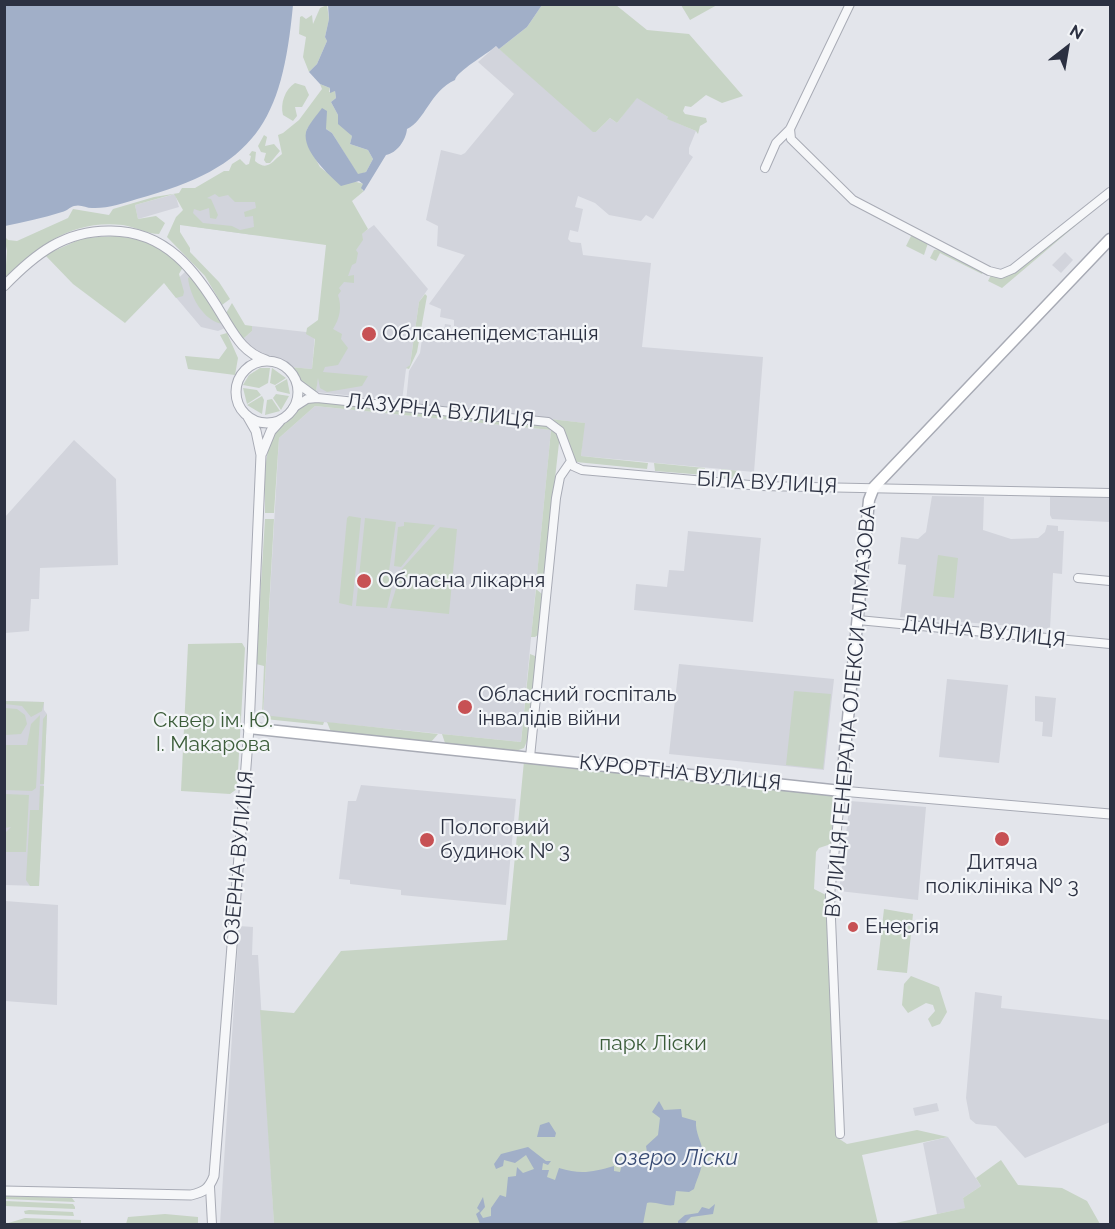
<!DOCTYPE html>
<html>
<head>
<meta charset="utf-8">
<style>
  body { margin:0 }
  #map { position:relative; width:1115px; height:1229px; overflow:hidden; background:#e3e5eb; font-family:Raleway,sans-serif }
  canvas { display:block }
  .frame { position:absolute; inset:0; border:6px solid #2c3142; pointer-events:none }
  .north { position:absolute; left:1037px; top:18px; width:60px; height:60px; -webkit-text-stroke:4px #f3f5f8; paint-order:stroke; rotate:31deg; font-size:16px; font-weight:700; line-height:24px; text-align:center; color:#2c3142 }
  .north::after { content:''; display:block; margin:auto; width:21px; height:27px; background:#2c3142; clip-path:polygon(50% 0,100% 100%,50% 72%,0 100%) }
</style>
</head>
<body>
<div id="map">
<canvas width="1115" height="1229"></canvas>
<div class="frame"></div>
<div class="north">N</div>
</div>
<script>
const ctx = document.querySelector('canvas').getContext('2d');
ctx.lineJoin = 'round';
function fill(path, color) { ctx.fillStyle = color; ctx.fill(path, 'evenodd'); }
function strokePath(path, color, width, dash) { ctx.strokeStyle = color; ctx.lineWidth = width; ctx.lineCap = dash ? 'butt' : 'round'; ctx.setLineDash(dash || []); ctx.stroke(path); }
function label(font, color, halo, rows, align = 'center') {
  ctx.font = font + ' Raleway,sans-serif'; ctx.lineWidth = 4.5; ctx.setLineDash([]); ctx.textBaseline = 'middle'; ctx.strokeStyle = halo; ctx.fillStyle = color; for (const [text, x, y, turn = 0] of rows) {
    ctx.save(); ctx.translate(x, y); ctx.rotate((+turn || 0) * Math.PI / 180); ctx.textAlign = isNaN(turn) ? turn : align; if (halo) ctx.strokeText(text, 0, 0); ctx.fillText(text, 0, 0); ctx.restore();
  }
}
const built = new Path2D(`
  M496 46 596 132 610 118 617 123 637 97 668 117V119L696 131 689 148V154L693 157 653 219 646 215 641 221 609 215 595 203 578 196 575 207 583 209 578 232 570 230 568 239 571 242 581 243 583 255 651 263 642 347 763 357 754 472 581 456 584 423 406 402 409 371 420 353 423 332 443 335 445 324 451 325 450 330 459 333 461 328 454 326V320L440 317 441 309 429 304 465 255 437 246 438 226 426 220 441 150 461 155 465 153 514 94 478 62Z
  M215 193 258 197 253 235 189 226 192 204Z
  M175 194 179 207 138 219 135 205Z
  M374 225 428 289 419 302 410 365 406 369 402 401 316 392 329 272 353 240Z
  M1065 252 1073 260 1061 273 1052 265Z
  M186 271 225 328 218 331 201 327 168 288Z
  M252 326 315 333 312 369 290 367 280 360 253 352 243 339 252 331Z
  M315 406 551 430 521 742 263 716 279 438Z
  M74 440 116 479 118 565 40 568 39 599H31L29 631 5 633V517Z
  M1050 495 1110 497 1109 522 1052 519 1050 515Z
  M932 496 984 497 983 530 1011 539 1038 538 1045 532 1047 525 1058 526V531H1064L1062 574 1053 573 1050 629 900 617 906 565 898 564 901 537 918 539 926 532Z
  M688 531 761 538 753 622 634 610 636 584 667 587 669 570 684 571Z
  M679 664 834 679 824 770 669 754Z
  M947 679 1008 685 999 763 939 757Z
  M1035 696 1056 698 1052 737 1042 736 1043 722 1035 721Z
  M5 701 44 702V710L47 714 39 886 5 885Z
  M361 785 516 799 506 905 401 895V890L350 884V880L339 879 348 801H356Z
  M850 801 926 807 918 900 839 891Z
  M5 901 58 905 57 1005 5 1001Z
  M239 926 253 927 252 955H258L274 1224H220Z
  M975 992 1002 996 1001 1008 1110 1020V1122L1025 1158 996 1126 976 1124 970 1119 966 1098Z
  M937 1103 939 1111 915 1116 913 1108Z
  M948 1137 981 1186 963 1198 966 1208 937 1214 923 1143Z`);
const green = new Path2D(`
  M327 5 329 19 325 37 327 41 317 64 309 72 303 57 306 37 299 34 300 17 302 16 306 19 312 15 313 24 320 8Z
  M542 5H616L647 30 689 34 743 96 722 103 706 95 691 107 685 106 683 111 685 114 706 118 707 122 700 126 698 134 696 131 667 119 668 117 637 98 617 123 610 118 596 132H593L499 49 527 27Z
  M681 5H717L690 20Z
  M295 83 305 86 309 95 302 107H295L297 116 293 121 283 115C280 104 285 89 295 83Z
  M320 84 330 88 329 92 335 91 336 98 331 102 344 126 352 136 350 144 368 150 373 159 366 172 358 175 332 133 326 129 322 109 307 129 306 139 314 156 320 167 330 175 364 184 362 190 364 191 352 201 368 229 362 234 363 240 356 250 358 253 356 263 352 265 348 276 354 275V283L344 282 339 288 341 291 338 295C342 307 340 318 333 329L342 334 341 339 348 348 338 365 325 367 323 372 368 376 362 386 327 392 320 388 318 378 316 392 307 390 290 367 312 369 315 339 306 334 307 328 318 320 326 245 180 225V232L190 248V252L219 282 230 299 222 305 205 276 167 237 176 217 183 210 174 194 135 205 138 219 156 216 165 223 159 234C148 234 135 227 123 225 74 219 37 245 5 279L7 251 4 236 8 240 17 241 68 218 73 209 109 215 113 209 154 197 179 193 182 188H195L224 171H229L232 164 240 159 246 165 249 164 251 156 249 155 252 151 256 152 255 161C268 172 272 161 282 154L278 135 283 133 299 120 322 89ZM215 194 219 197 228 195 235 202H255L256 208 244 212 245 217 253 216 254 227 240 230 232 226 203 223 193 213 194 209 200 211 209 208 210 218 216 219 218 215 211 199 207 198Z
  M264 135 267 137 265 146 274 144 280 151 270 163H266L264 160 266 153 261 152 258 146Z
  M1101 204 1002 288 988 281 991 275 1015 271Z
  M912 234 928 243 924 255 906 246Z
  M115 236C143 238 163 248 183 267L179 274 184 292 183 296 176 298 164 283 125 323 73 284 45 255 83 238Z
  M940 249 983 271 982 274 940 253 936 261 930 258 934 250Z
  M191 276 223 324C203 321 190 296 188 278Z
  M425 294 427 296 417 352 409 369 406 368 410 365 419 302Z
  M232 303 245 325 252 326V331L243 339 226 313Z
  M227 333 238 358 235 375 188 369 185 356 219 359 227 348 220 335Z
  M260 368H270L268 383 259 388 243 385 249 375Z
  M272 368 286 378 275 385 270 383Z
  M287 379 290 394 277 391 275 386Z
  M243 388 257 390 261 395 247 404Z
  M276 394 289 396 281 410 273 398Z
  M262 396 264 400 262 414 247 405Z
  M272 399 280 411 265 415 267 400Z
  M316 401 548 425 560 434 543 585H536L551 430 315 406 279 438 274 513H265C266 473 259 442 292 414 300 407 305 402 316 401Z
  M550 419 585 423 581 456 648 463 647 469 576 462 572 459 564 431Z
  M654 463 705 468 704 475 655 471Z
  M721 469 740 471 739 478H722Z
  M349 516 361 518 352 606 339 603 347 518Z
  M365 518 396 522 389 571 394 578 387 608 356 606Z
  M265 519H274L263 715 324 722 323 725 265 719 262 716 264 666 256 664Z
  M404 522 435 525 401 567 394 566 398 527 404 526Z
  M440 527 457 529 449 614 390 608 402 569Z
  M938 555 958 558 954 598 933 596Z
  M536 589 542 594 538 635 535 637H531Z
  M242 643 245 648 237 789 230 794 181 791 188 644Z
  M530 654 535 656 536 661 527 741 524 748 516 751 445 743 442 734 521 742Z
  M794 691 831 694 823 769 786 765Z
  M5 701 44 702 42 711 31 717 22 706 5 704Z
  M5 708 17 709 25 715 27 724 21 734 5 735Z
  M47 714 44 784H40L43 719Z
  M40 715 36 788 32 791 5 790V745H27L31 724Z
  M327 722 438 734 431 742 331 732Z
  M524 761 834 796 831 844 819 848 816 852 814 889 826 895 838 1138 847 1144 917 1130 948 1137 862 1155 878 1224H274L260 1010 294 1013 341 951 507 940Z
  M40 786H44L39 886H30L26 880 30 810H39Z
  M5 794 29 795 26 852H5V833L11 827 5 828Z
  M884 909 913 914 907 973 877 970Z
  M911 976 939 987 947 1012 940 1024 932 1027 928 1019 935 1011 933 1005 926 1003 908 1013 902 1005 904 984Z
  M1001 1160 1018 1185 1062 1188 1087 1201 1100 1224H891L965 1208 963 1198 981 1186 976 1178Z
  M5 1196 72 1198 75 1202 5 1199Z
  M5 1201 73 1204 75 1207V1209L5 1206Z
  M29 1210 73 1212 74 1216 25 1214 24 1211Z
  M165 1214 198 1217V1224H126L128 1217Z
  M25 1218 81 1220V1224H5Z`);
const water = new Path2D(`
  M5 4H293V5C282 122 256 167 137 199 124 203 106 209 92 208 86 208 81 204 74 206 70 207 67 211 62 212 43 218 24 222 5 226Z
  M328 5V4L542 5 527 27 499 49 496 46C486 55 457 71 455 80 430 91 425 121 407 129 406 140 397 153 386 155L364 191 361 188 363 184 359 181 341 186C329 175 302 151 306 132 308 125 317 115 322 108L327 111 326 129 332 133 358 174 366 172 373 159 368 150 350 144 352 136 338 124V115L331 102 336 98 335 91 330 93V88L320 84 309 72 317 64 327 41 325 37 329 19Z
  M659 1101 664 1110 681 1109 682 1117 696 1121C695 1133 702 1142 703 1153 704 1166 697 1178 694 1189L689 1192 676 1191 674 1205C666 1207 656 1201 647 1203L643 1224H480L476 1214 480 1211 477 1208 483 1197 485 1207 480 1213 483 1218 491 1216V1208L500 1195 506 1197 508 1177 516 1176 517 1167 523 1173 534 1169 526 1155 515 1163 504 1160 503 1166 496 1169 494 1164 501 1154 528 1147 546 1161H551L548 1165 543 1163 542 1170H549L547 1177 555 1180 559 1168C581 1175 593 1172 614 1166V1171L620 1172 622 1164 645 1162 648 1158 646 1146 658 1135 660 1118 652 1112Z
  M549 1122 556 1133 555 1137H537L540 1125Z
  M715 1204 713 1214 691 1217 684 1224H678V1221L685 1215 698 1213 702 1207 709 1209Z`);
const minor = new Path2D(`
  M790 129 791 139 853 200 989 271 1001 274 1013 269 1110 192
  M765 168 776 143 790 129 850 4
  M297 383 316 397
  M293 408 307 399 317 398 548 422 560 431 573 466 582 470 761 486 1110 493
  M1078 578 1110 581
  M858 620 1110 644
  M530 757 556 498 560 477 571 461
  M840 1134 830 895 841 791
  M210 1187 212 1224`);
const tertiary = new Path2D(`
  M4 286C35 254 65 230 111 231 166 231 196 271 222 315 234 334 243 353 266 360
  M236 392a31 31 0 1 1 62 0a31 31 0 1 1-62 0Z
  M262 453 271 431 280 421
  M841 791 1110 814
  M4 1191 191 1195C204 1192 209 1189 214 1176L249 728 261 455 256 431 248 417`);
const secondary = new Path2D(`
  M249 728 841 791 869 500 874 487 1110 239`);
const markers = [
  [369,334,8,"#c75154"],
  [364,581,8,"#c75154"],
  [465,707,8,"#c75154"],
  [1002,839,8,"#c75154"],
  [427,840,8,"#c75154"],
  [853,927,6,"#c75154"]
];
const poiNames = [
  ["Облсанепідемстанція",382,334],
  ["Обласна лікарня",378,581],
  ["Обласний госпіталь",478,695],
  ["інвалідів війни",478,719],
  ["Пологовий",440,828],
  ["будинок № 3",440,852],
  ["Дитяча",1002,863,"center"],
  ["поліклініка № 3",1002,887,"center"],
  ["Енергія",865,927]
];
const streetNames = [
  ["ЛАЗУРНА ВУЛИЦЯ",440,411,6],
  ["БІЛА ВУЛИЦЯ",767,483,3],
  ["ДАЧНА ВУЛИЦЯ",984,632,6],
  ["ВУЛИЦЯ ГЕНЕРАЛА ОЛЕКСИ АЛМАЗОВА",851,711,-85],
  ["КУРОРТНА ВУЛИЦЯ",680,773,6],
  ["ОЗЕРНА ВУЛИЦЯ",239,858,-85]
];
const parkNames = [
  ["Сквер ім. Ю.",213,721],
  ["І. Макарова",213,745],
  ["парк Ліски",653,1044]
];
const waterNames = [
  ["озеро Ліски",676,1158]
];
fill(built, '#d2d4dc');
fill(green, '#c7d4c5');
fill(water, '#a1afc8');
strokePath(minor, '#a8abb5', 10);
strokePath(tertiary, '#a8abb5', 11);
strokePath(secondary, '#a8abb5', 13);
strokePath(minor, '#f6f7f9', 8);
strokePath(tertiary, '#f6f7f9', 9);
strokePath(secondary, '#fff', 10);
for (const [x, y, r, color] of markers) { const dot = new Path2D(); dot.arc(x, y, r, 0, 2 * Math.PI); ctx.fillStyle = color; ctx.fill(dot); strokePath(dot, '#f3f5f8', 2); }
label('21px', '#2c3142', '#f3f5f8', poiNames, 'left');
label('21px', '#2c3142', '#f3f5f8', streetNames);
label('21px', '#3c5d3a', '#f3f5f8', parkNames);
label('italic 22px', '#384b74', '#f3f5f8', waterNames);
</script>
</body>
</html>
